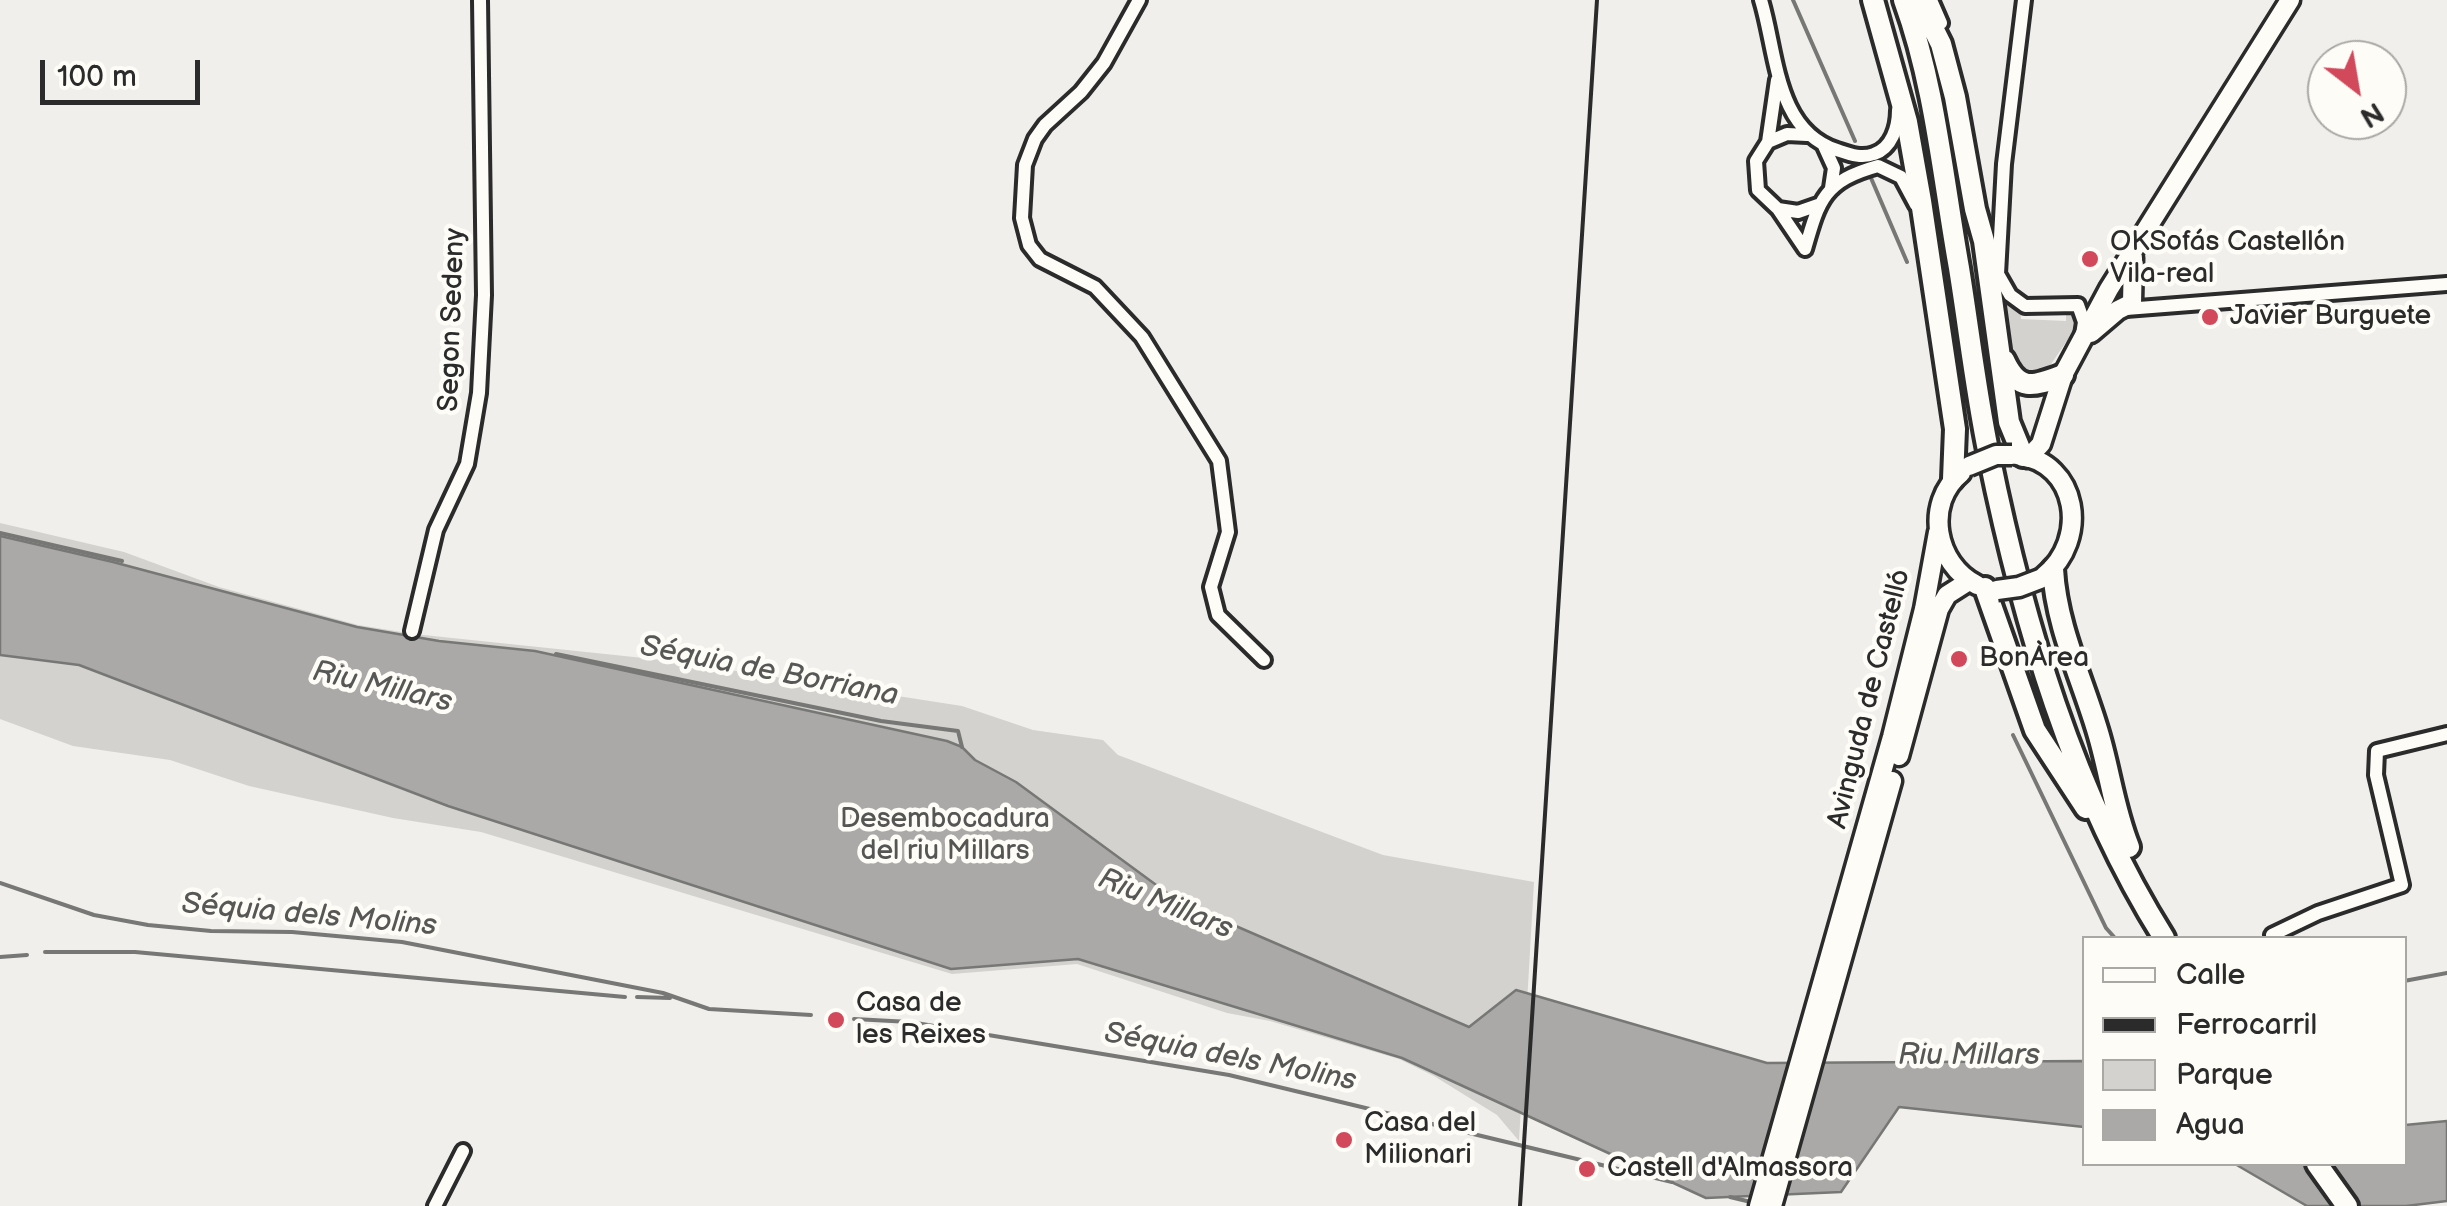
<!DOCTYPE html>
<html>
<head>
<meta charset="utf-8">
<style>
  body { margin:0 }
  #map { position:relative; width:2447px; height:1206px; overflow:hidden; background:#f0efeb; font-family:"Balsamiq Sans",sans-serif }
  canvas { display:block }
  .legend { position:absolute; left:2082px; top:936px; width:325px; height:230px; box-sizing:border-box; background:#fdfcf7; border:2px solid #a9a8a5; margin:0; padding:12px 18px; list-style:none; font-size:30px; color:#2b2b2b }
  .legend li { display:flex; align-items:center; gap:20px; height:50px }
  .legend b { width:50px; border:2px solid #a9a8a5 }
  .north { position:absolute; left:2307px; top:40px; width:100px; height:100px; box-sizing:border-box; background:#fdfcf7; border:2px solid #a9a8a5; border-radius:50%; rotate:149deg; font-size:28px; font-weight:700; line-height:40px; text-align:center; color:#2b2b2b }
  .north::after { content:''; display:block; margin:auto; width:35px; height:45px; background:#d1495b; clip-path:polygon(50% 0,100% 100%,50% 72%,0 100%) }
  .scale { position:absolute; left:40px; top:60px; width:160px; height:45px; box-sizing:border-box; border:5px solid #2b2b2b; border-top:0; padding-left:12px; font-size:30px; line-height:35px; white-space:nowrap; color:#2b2b2b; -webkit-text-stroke:8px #fdfcf7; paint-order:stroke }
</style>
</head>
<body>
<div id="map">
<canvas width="2447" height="1206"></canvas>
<ul class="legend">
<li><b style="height:12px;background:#fdfcf7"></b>Calle</li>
<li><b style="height:12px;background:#2b2b2b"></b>Ferrocarril</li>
<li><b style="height:28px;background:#d3d2cf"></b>Parque</li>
<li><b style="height:28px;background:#aaa9a7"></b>Agua</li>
</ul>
<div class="north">N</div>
<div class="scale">100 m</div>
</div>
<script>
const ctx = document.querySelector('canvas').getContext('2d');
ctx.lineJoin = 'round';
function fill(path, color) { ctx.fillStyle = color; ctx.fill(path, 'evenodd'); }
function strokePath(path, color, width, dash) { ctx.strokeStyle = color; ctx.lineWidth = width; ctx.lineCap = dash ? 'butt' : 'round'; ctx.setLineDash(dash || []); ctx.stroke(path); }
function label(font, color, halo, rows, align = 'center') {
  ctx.font = font + ' "Balsamiq Sans",sans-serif'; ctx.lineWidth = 9; ctx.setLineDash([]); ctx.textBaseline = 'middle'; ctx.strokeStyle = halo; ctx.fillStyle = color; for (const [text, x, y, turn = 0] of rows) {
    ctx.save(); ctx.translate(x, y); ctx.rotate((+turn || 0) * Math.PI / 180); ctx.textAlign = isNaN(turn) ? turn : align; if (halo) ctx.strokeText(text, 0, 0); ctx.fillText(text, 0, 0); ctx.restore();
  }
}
const green = new Path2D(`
  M1999 288 2021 310V319L2066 321V311L2074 312 2079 318 2077 326 2045 373 2023 375 2010 357Z
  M0 523 124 552 219 587 358 625 414 634 672 661 962 706 1033 730 1103 740 1118 755 1383 855 1534 882 1519 1141 1497 1115 1434 1076 1399 1059 1270 1021 1227 1013 1077 964 952 974 481 832 393 818 249 786 170 760 73 746 0 719Z`);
const water = new Path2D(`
  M0 536 113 562 357 627 439 641 535 651 947 741 962 747 975 760 1016 782 1178 901 1469 1027 1516 990 1767 1063 2084 1061V1127L1899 1107 1841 1192 1706 1198 1402 1058 1078 959 951 969 448 806 79 665 0 655Z
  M2447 1121V1201L2406 1206H2307L2235 1164H2404L2405 1125Z`);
const stream = new Path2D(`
  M1793 0 1855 141
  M1871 178 1907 262
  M0 533 122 561
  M556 654 881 721 958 731 962 747
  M2013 735 2106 928 2115 938
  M0 883 94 915 148 925 211 931 292 932 402 942 663 993 709 1009 811 1015
  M45 952H135L625 997
  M0 957 27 955
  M2404 981 2447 973
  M637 997 670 998
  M854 1019 910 1022 1229 1075 1672 1182
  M1730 1197 1755 1203`);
const minor = new Path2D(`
  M1139 0 1104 63 1081 92 1045 125 1035 139 1025 165 1022 218 1029 245 1040 259 1095 287 1142 337 1219 461 1228 532 1211 587 1218 615 1264 660
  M1761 0C1777 52 1775 130 1837 150 1849 154 1861 159 1874 154 1892 148 1898 127 1898 110
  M1931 0 1941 23
  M2024 0 2004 164 1998 274 2010 295 2025 306 2078 305 2084 322 2082 335
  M1777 80 1768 142 1756 161 1758 190 1778 209 1805 249
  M1768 142 1787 134 1807 135
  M1824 146 1834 168 1831 188
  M1778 209 1798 212 1818 205
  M1805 249C1819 200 1824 181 1878 166L1901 177 1916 205
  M2126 309 2447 284
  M412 631 436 530 467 464 479 393 484 295 480 0
  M2272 935 2318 913 2402 885 2376 775 2377 751 2447 734
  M435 1206 463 1151`);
const secondary = new Path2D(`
  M2091 333 2118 310 2132 303 2133 258
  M2017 455C2079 462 2089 540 2044 576
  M2028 458 2041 444 2063 375 2109 289 2290 0
  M1961 473C1924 503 1935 564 1977 585
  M1899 756 1939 609 1947 595 1969 581
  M1759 1206 1892 737 1924 609 1938 532
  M1772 1206 1892 781`);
const trunk = new Path2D(`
  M1873 0 1907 122 1921 201 1955 429 1953 479
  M1904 0C1935 85 1943 179 1959 268 1969 330 1976 393 1989 455 2023 622 2073 793 2164 938
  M1919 0 1941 44 1955 97 1975 209 1984 241 2009 422 2023 456
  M2004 360C2019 393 2034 386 2063 375
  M2053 569C2056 624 2080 674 2096 726 2109 766 2113 808 2129 847
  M1985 588 2035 730 2086 808
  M2317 1164 2347 1206`);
const rail = new Path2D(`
  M1520 1206 1597 0`);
const secondaryBridge = new Path2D(`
  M1969 466 1996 455H2012
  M1997 590 2019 587 2040 579`);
const markers = [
  [2090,259,10,"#d1495b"],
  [2210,317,10,"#d1495b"],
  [1959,659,10,"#d1495b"],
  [836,1020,10,"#d1495b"],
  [1344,1140,10,"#d1495b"],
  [1587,1169,10,"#d1495b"]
];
const poiNames = [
  ["OKSofás Castellón",2110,243],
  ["Vila-real",2110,275],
  ["Javier Burguete",2230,317],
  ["BonÀrea",1979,659],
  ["Casa de",856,1004],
  ["les Reixes",856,1036],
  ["Casa del",1364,1124],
  ["Milionari",1364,1156],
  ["Castell d'Almassora",1607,1169]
];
const streetNames = [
  ["Segon Sedeny",453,320,-88],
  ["Avinguda de Castelló",1870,699,-76]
];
const parkNames = [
  ["Desembocadura",945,820],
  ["del riu Millars",945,852]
];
const waterNames = [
  ["Séquia de Borriana",769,672,11],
  ["Riu Millars",382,688,13],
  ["Riu Millars",1165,905,22],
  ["Séquia dels Molins",309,916,5],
  ["Riu Millars",1969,1056],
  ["Séquia dels Molins",1230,1058,11]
];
fill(green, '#d3d2cf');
fill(water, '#aaa9a7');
strokePath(water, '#777775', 2.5);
strokePath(stream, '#777775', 4);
strokePath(minor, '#2b2b2b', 20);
strokePath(secondary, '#2b2b2b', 25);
strokePath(trunk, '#2b2b2b', 28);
strokePath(minor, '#fdfcf7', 12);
strokePath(secondary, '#fdfcf7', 18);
strokePath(trunk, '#fdfcf7', 20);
strokePath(rail, '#2b2b2b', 4);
strokePath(secondaryBridge, '#2b2b2b', 25, []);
strokePath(secondaryBridge, '#fdfcf7', 18);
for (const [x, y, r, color] of markers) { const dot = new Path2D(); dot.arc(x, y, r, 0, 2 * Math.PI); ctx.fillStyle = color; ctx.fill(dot); strokePath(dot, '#fdfcf7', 4); }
label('28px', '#2b2b2b', '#fdfcf7', poiNames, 'left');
label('28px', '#2b2b2b', '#fdfcf7', streetNames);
label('28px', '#555554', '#fdfcf7', parkNames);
label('italic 30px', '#575756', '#fdfcf7', waterNames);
</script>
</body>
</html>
